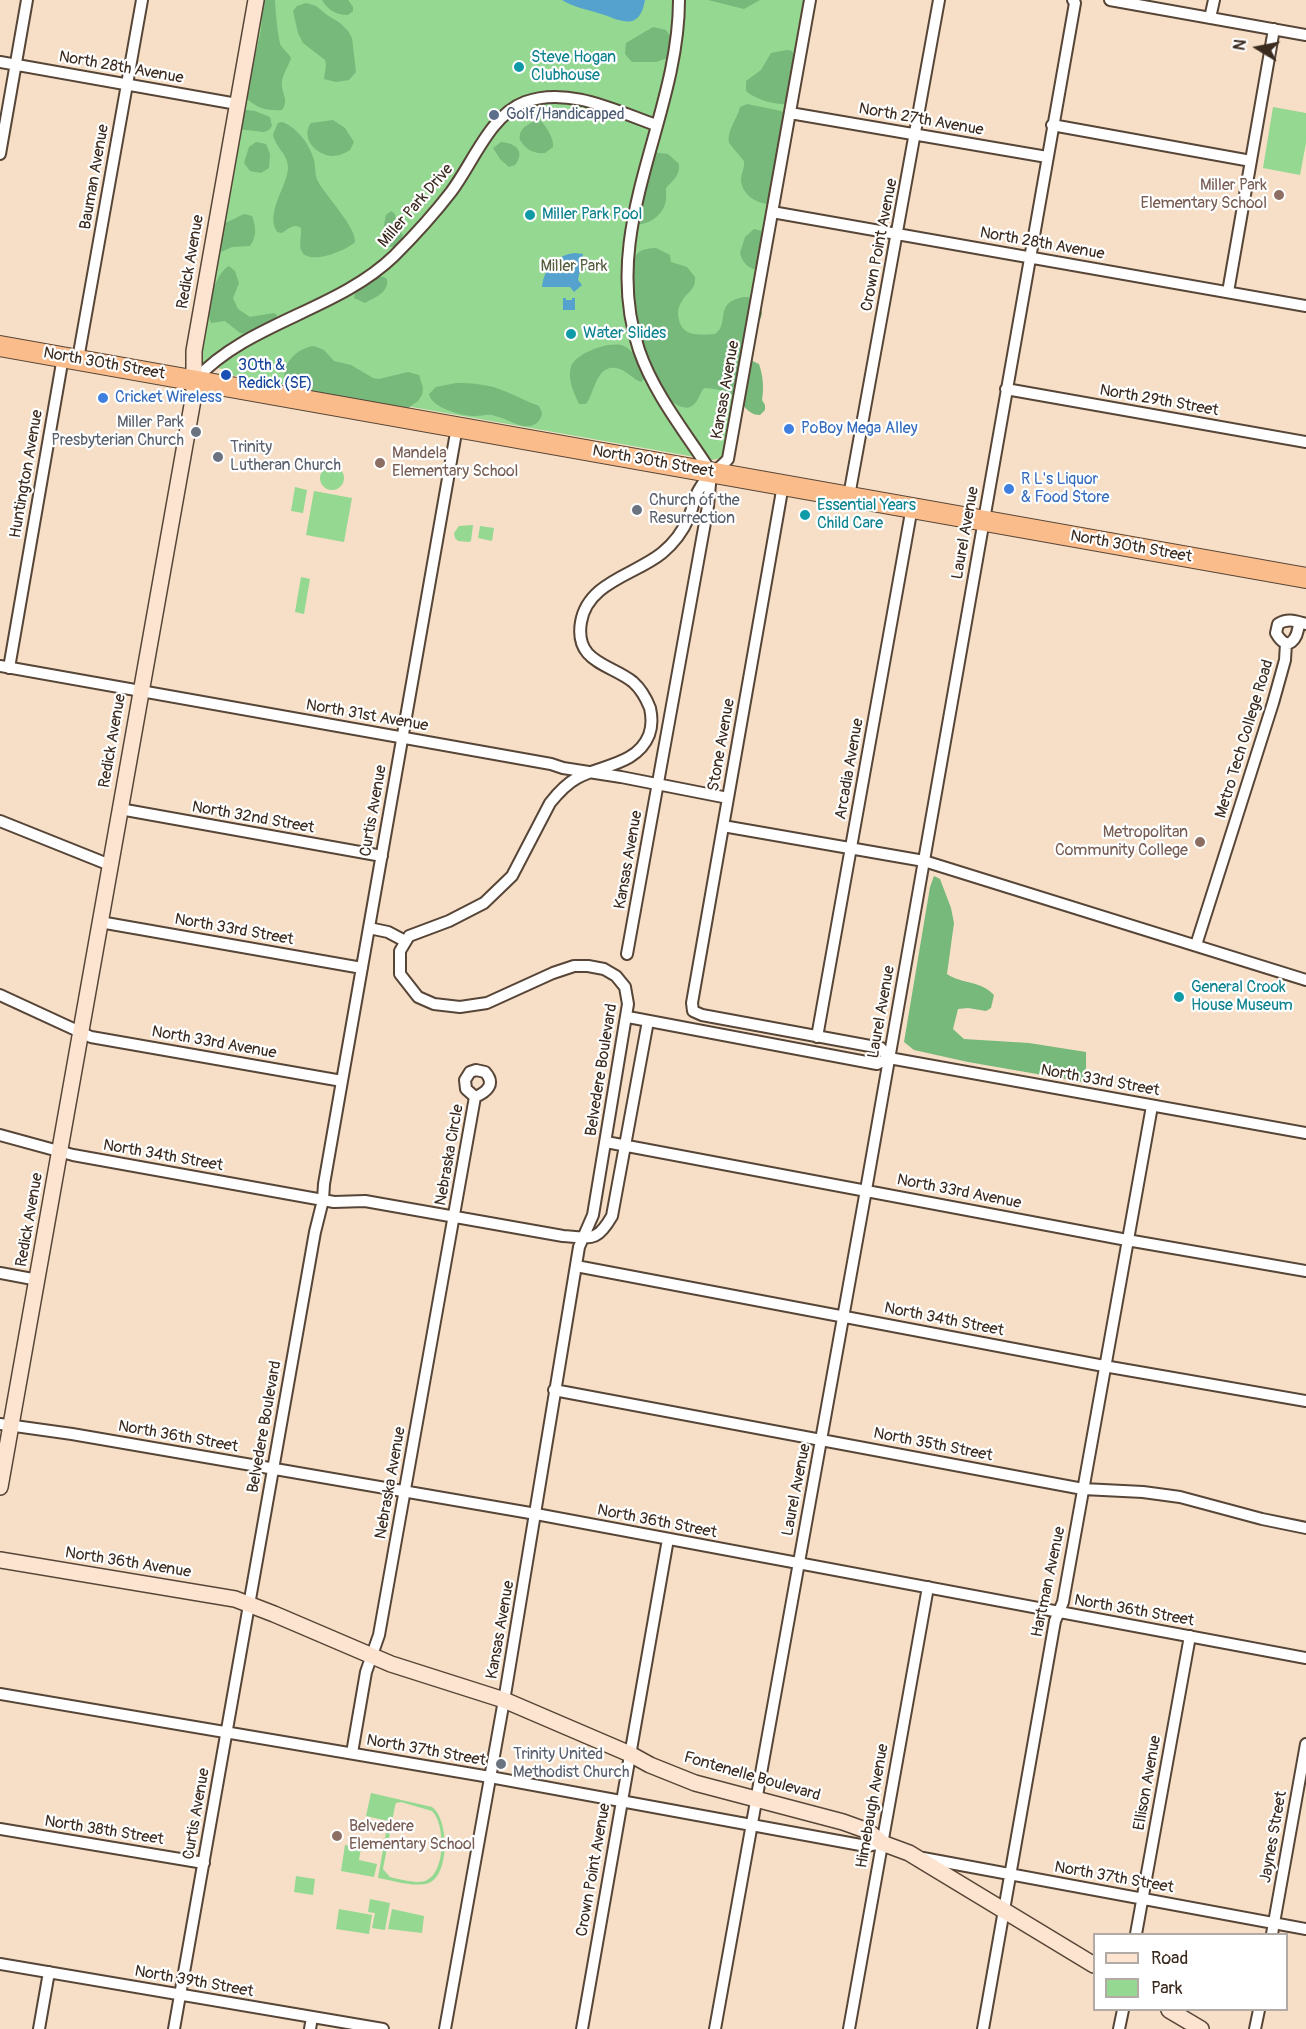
<!DOCTYPE html>
<html>
<head>
<meta charset="utf-8">
<style>
  body { margin:0 }
  #map { position:relative; width:1306px; height:2029px; overflow:hidden; background:#f6dfc6; font-family:Pangolin,sans-serif }
  canvas { display:block }
  .legend { position:absolute; left:1093px; top:1933px; width:195px; height:78px; box-sizing:border-box; background:#fff; border:2px solid #b1aaa5; margin:0; padding:8px 10px; list-style:none; font-size:18px; color:#3b2a1e }
  .legend li { display:flex; align-items:center; gap:12px; height:30px }
  .legend b { width:30px; border:2px solid #b1aaa5 }
  .north { position:absolute; left:1228px; top:18px; width:60px; height:60px; -webkit-text-stroke:4px #fff; paint-order:stroke; rotate:280deg; font-size:16px; font-weight:700; line-height:24px; text-align:center; color:#3b2a1e }
  .north::after { content:''; display:block; margin:auto; width:21px; height:27px; background:#3b2a1e; clip-path:polygon(50% 0,100% 100%,50% 72%,0 100%) }
</style>
</head>
<body>
<div id="map">
<canvas width="1306" height="2029"></canvas>
<ul class="legend">
<li><b style="height:8px;background:#fde4d1"></b>Road</li>
<li><b style="height:16px;background:#94d891"></b>Park</li>
</ul>
<div class="north">N</div>
</div>
<script>
const ctx = document.querySelector('canvas').getContext('2d');
ctx.lineJoin = 'round';
function fill(path, color) { ctx.fillStyle = color; ctx.fill(path, 'evenodd'); }
function strokePath(path, color, width, dash) { ctx.strokeStyle = color; ctx.lineWidth = width; ctx.lineCap = dash ? 'butt' : 'round'; ctx.setLineDash(dash || []); ctx.stroke(path); }
function label(font, color, halo, rows, align = 'center') {
  ctx.font = font + ' Pangolin,sans-serif'; ctx.lineWidth = 4.5; ctx.setLineDash([]); ctx.textBaseline = 'middle'; ctx.strokeStyle = halo; ctx.fillStyle = color; for (const [text, x, y, turn = 0] of rows) {
    ctx.save(); ctx.translate(x, y); ctx.rotate((+turn || 0) * Math.PI / 180); ctx.textAlign = isNaN(turn) ? turn : align; if (halo) ctx.strokeText(text, 0, 0); ctx.fillText(text, 0, 0); ctx.restore();
  }
}
const green = new Path2D(`
  M261 0H805L723 458 712 460 230 375 222 369 200 364 198 358Z
  M1273 107 1306 113V143L1300 175 1263 168Z
  M320 478a12 12 0 1 1 24 0a12 12 0 1 1-24 0Z
  M295 487 307 490 303 513 291 511Z
  M314 491 352 498 344 542 306 535Z
  M473 525 471 541 469 542 458 541 455 538 454 533 459 526Z
  M480 526 494 528 492 541 478 538Z
  M301 577 310 579 304 614 295 612Z
  M371 1793 432 1807C449 1819 450 1874 429 1883 414 1888 392 1880 378 1878L388 1821 366 1816ZM401 1802 432 1811C445 1823 446 1871 427 1880 418 1885 400 1879 390 1877L383 1869 395 1806 396 1803Z
  M345 1845 361 1848 359 1860 377 1864 374 1877 341 1871Z
  M296 1876 315 1879 313 1895 294 1892Z
  M370 1899 390 1903 385 1930 372 1928 375 1913 368 1912Z
  M339 1909 372 1915 369 1934 336 1929Z
  M392 1909 424 1916 422 1933 388 1929Z`);
const forest = new Path2D(`
  M263 0H275C275 7 278 40 281 46 284 50 288 53 291 58 289 65 283 74 282 81 280 92 290 100 282 110 267 111 254 108 244 95L250 65 257 48 261 30Z
  M322 0H348L353 7V11L348 15C336 15 328 10 322 0Z
  M708 0H760L744 9Z
  M306 3 316 6 327 15 340 23 348 31 352 38 356 72 349 80 336 82 324 79 326 65 325 60 303 43 298 33 293 11 297 6Z
  M653 27 666 30 674 42 668 58 656 62H632L625 54 626 43Z
  M787 50 792 51 796 60 789 104C776 105 756 100 746 91V81L761 70 771 53Z
  M747 104 781 111 787 116 770 204C757 204 742 195 741 180 741 173 745 168 744 161L729 143C727 129 737 120 740 107Z
  M246 110 255 111 270 117 272 126 269 130 264 132 238 129V111Z
  M333 120 345 128 354 142 350 150C345 153 339 156 332 156 316 155 300 138 311 123Z
  M536 120H540C546 126 554 138 553 147L545 153C534 154 526 150 520 140 518 129 527 125 536 120Z
  M282 122C297 127 310 145 314 160 316 168 314 176 319 183 326 196 356 227 355 242 346 251 310 265 302 252 298 245 302 235 301 228 293 223 289 229 282 233L277 232C265 213 287 187 288 168 288 153 275 148 273 134L278 123Z
  M256 142 266 144 270 154 269 168 261 173 250 171 244 163 249 147Z
  M501 142C515 143 526 151 515 165L509 167 500 159 493 148Z
  M651 152 668 154 679 164C680 176 673 180 666 188 666 193 667 199 665 204 662 215 649 225 637 224Z
  M391 211 395 214 397 232 403 234 401 240 395 247H390C382 238 383 226 386 215Z
  M244 214 252 216C256 227 257 236 250 246L232 247 221 252 216 251 219 226Z
  M754 229 762 231 764 234 759 270C749 270 742 262 740 253L745 237Z
  M656 248 670 255 671 262 687 267 695 277C696 290 687 292 682 301 678 307 677 313 679 320 683 337 700 335 715 334 726 326 720 315 727 305 731 300 739 298 744 297 753 296 763 304 762 314 761 319 758 322 756 327 752 337 749 348 746 358L759 364C763 376 764 387 762 400L765 405V410L760 415C746 415 744 402 733 395 727 391 712 388 704 388 699 394 698 404 690 407 677 412 654 386 646 377L641 382C633 379 628 372 620 369 596 361 595 393 586 404H579C574 393 567 379 571 367 575 353 611 340 624 346 632 349 635 358 639 363 633 346 621 322 625 303 626 295 631 288 633 280 637 261 628 249 656 248Z
  M229 266 235 271 239 283 233 298 238 309 250 317 274 313 277 315 273 326 248 334 240 333 225 321 211 323C204 310 216 272 229 266Z
  M373 276 384 277 387 279C389 293 375 297 365 303L354 298 356 289Z
  M314 346 324 350 334 361 351 365 373 378 379 379 408 372 419 375 423 388 422 395 418 401 407 409 289 389C275 371 294 348 314 346Z
  M456 383C470 383 486 384 499 389 513 394 525 401 539 406L542 413C541 419 538 424 531 426 519 428 506 418 495 416 487 413 480 417 472 416 459 415 431 407 429 394L436 387Z
  M934 876 940 879 951 908 954 923 947 974C964 985 980 980 994 995L991 1008 986 1011 968 1008 958 1009 953 1029 964 1039 1029 1043 1086 1052V1068L1083 1082 968 1062 914 1050 904 1042 930 887Z`);
const water = new Path2D(`
  M562 0H645C639 34 619 19 598 13 585 9 574 7 562 0Z
  M575 253 583 254 578 280 582 285 574 292 570 287H542C544 268 556 255 575 253Z
  M563 298H566V300H572V298H575V310H563Z`);
const street = new Path2D(`
  M679 0C679 119 598 229 639 350 654 394 686 433 711 472
  M1110 0 1306 35
  M1210 18 1214 0
  M0 62 237 104
  M790 113 1047 157
  M1052 125 1251 161
  M0 154 27 0
  M772 212 1306 306
  M1228 292 1274 29
  M78 359 142 0
  M195 380C248 322 337 311 394 256 414 236 434 214 451 192 473 163 490 115 525 102 568 86 616 111 656 125
  M1006 389 1306 442
  M783 485 692 1003 693 1011 702 1015 881 1048 889 1058 1306 1133
  M849 496 939 0
  M1299 622C1298 639 1288 654 1276 633L1278 624C1288 618 1295 621 1306 624
  M0 666 551 764 563 768 621 777 728 798
  M9 668 63 357
  M120 809 382 856
  M0 821 110 865
  M723 826 924 861 1306 980
  M100 922 362 968
  M369 928 388 932 405 941
  M1196 945 1273 703 1285 660 1286 643
  M627 954 708 506 711 473
  M0 995 91 1037 342 1081
  M628 1017 877 1064 889 1058
  M817 1037 912 507
  M476 1070 485 1072C496 1084 487 1092 475 1097L466 1089 465 1080 470 1072Z
  M0 1135 73 1155 323 1200 334 1202 365 1201 563 1236C592 1238 597 1242 612 1216L648 1021
  M606 1142 1127 1240 1306 1271
  M576 1266 1104 1366 1306 1401
  M0 1273 38 1280
  M554 1390 1083 1489 1143 1492 1180 1497 1262 1519 1306 1528
  M0 1424 72 1434 536 1514 1306 1658
  M0 1694 490 1777 866 1846 882 1843
  M352 1753 366 1672 379 1635 475 1097
  M0 1829 204 1863
  M923 1858 1306 1929
  M1136 1934 1190 1636
  M1272 1934 1306 1744
  M0 1964 383 2029
  M39 2029 49 1972
  M174 2029 315 1232 323 1200 324 1184 342 1081 457 427
  M310 2029 312 2017
  M445 2029 506 1689 579 1247 593 1215 628 1004 625 987 616 976 604 969 588 966H574L553 973 487 1003 460 1007 434 1004 418 997 400 974V951L409 936 449 921 484 903 512 876 550 803C558 793 566 784 577 778 601 765 637 765 649 735 652 727 652 717 650 708 646 698 641 689 633 682 611 664 574 663 581 622 588 582 635 575 662 553 673 544 683 531 689 517 693 508 694 497 700 488 708 474 719 470 728 459L810 0
  M582 2029 668 1539
  M715 2029 866 1190 1075 3 1073 0
  M849 2029 928 1587
  M983 2029 1055 1621 1063 1602 1152 1106
  M1119 2029 1123 2010
  M1255 2029 1259 2010`);
const secondary = new Path2D(`
  M0 1487 194 394V351L256 0
  M0 1560 235 1599 274 1614 391 1664 504 1700 630 1754 650 1765 695 1783 843 1822 868 1831 882 1843 909 1853 1094 1965
  M1169 2010 1201 2029`);
const highway = new Path2D(`
  M0 346 1306 578`);
const markers = [
  [519,67,6,"#0f9aa8"],
  [494,115,6,"#5c6f8a"],
  [1279,195,6,"#8d6e63"],
  [530,215,6,"#0f9aa8"],
  [571,334,6,"#0f9aa8"],
  [226,375,6,"#1a4fb4"],
  [103,398,6,"#3f7fe0"],
  [789,429,6,"#3f7fe0"],
  [196,432,6,"#6b7280"],
  [218,457,6,"#6b7280"],
  [380,463,6,"#8d6e63"],
  [1009,489,6,"#3f7fe0"],
  [637,510,6,"#6b7280"],
  [805,515,6,"#0f9aa8"],
  [1200,842,6,"#8d6e63"],
  [1179,997,6,"#0f9aa8"],
  [501,1764,6,"#6b7280"],
  [337,1836,6,"#8d6e63"]
];
const cultureNames = [
  ["Steve Hogan",531,58],
  ["Clubhouse",531,76],
  ["Miller Park Pool",542,215],
  ["Water Slides",583,334],
  ["Essential Years",817,506],
  ["Child Care",817,524],
  ["General Crook",1191,988],
  ["House Museum",1191,1006]
];
const streetNames = [
  ["North 28th Avenue",121,68,10],
  ["North 27th Avenue",921,120,10],
  ["Bauman Avenue",95,177,-80],
  ["Miller Park Drive",416,206,-49],
  ["North 28th Avenue",1042,244,10],
  ["Crown Point Avenue",880,245,-79],
  ["Redick Avenue",191,262,-80],
  ["North 30th Street",104,364,10],
  ["Kansas Avenue",726,390,-80],
  ["North 29th Street",1159,401,10],
  ["North 30th Street",653,462,10],
  ["Huntington Avenue",27,474,-80],
  ["Laurel Avenue",966,533,-80],
  ["North 30th Street",1131,547,10],
  ["North 31st Avenue",367,716,10],
  ["Metro Tech College Road",1245,739,-73],
  ["Redick Avenue",113,741,-80],
  ["Stone Avenue",722,745,-80],
  ["Arcadia Avenue",850,769,-80],
  ["Curtis Avenue",374,811,-80],
  ["North 32nd Street",253,818,10],
  ["Kansas Avenue",629,860,-80],
  ["North 33rd Street",234,930,10],
  ["Laurel Avenue",882,1012,-80],
  ["North 33rd Avenue",214,1043,10],
  ["Belvedere Boulevard",602,1070,-81],
  ["North 33rd Street",1100,1081,10],
  ["Nebraska Circle",450,1155,-80],
  ["North 34th Street",163,1156,10],
  ["North 33rd Avenue",959,1192,11],
  ["Redick Avenue",30,1220,-80],
  ["North 34th Street",944,1320,11],
  ["Belvedere Boulevard",265,1427,-80],
  ["North 36th Street",178,1437,10],
  ["North 35th Street",933,1445,11],
  ["Nebraska Avenue",391,1483,-80],
  ["Laurel Avenue",797,1490,-79],
  ["North 36th Street",657,1522,11],
  ["North 36th Avenue",128,1563,9],
  ["Hartman Avenue",1049,1582,-78],
  ["North 36th Street",1134,1611,10],
  ["Kansas Avenue",501,1630,-80],
  ["North 37th Street",426,1751,10],
  ["Fontenelle Boulevard",752,1777,16],
  ["Ellison Avenue",1148,1783,-80],
  ["Himebaugh Avenue",873,1806,-80],
  ["Curtis Avenue",197,1814,-80],
  ["North 38th Street",104,1831,9],
  ["Jaynes Street",1274,1837,-80],
  ["Crown Point Avenue",594,1870,-80],
  ["North 37th Street",1114,1878,10],
  ["North 39th Street",194,1982,10]
];
const serviceNames = [
  ["Golf/Handicapped",506,115]
];
const educationNames = [
  ["Miller Park",1267,186],
  ["Elementary School",1267,204],
  ["Mandela",392,454,"left"],
  ["Elementary School",392,472,"left"],
  ["Metropolitan",1188,833],
  ["Community College",1188,851],
  ["Belvedere",349,1827,"left"],
  ["Elementary School",349,1845,"left"]
];
const parkNames = [
  ["Miller Park",574,267]
];
const transitNames = [
  ["30th &",238,366],
  ["Redick (SE)",238,384]
];
const shopNames = [
  ["Cricket Wireless",115,398],
  ["PoBoy Mega Alley",801,429],
  ["R L's Liquor",1021,480],
  ["& Food Store",1021,498]
];
const worshipNames = [
  ["Miller Park",184,423,"right"],
  ["Presbyterian Church",184,441,"right"],
  ["Trinity",230,448],
  ["Lutheran Church",230,466],
  ["Church of the",649,501],
  ["Resurrection",649,519],
  ["Trinity United",513,1755],
  ["Methodist Church",513,1773]
];
fill(green, '#94d891');
fill(forest, '#77b87b');
fill(water, '#55a2ce');
strokePath(street, '#574537', 14);
strokePath(secondary, '#574537', 18);
strokePath(highway, '#574537', 22);
strokePath(street, '#fff', 10);
strokePath(secondary, '#fde4d1', 15);
strokePath(highway, '#fabc8b', 20);
for (const [x, y, r, color] of markers) { const dot = new Path2D(); dot.arc(x, y, r, 0, 2 * Math.PI); ctx.fillStyle = color; ctx.fill(dot); strokePath(dot, '#fff', 2); }
label('16px', '#0d838f', '#fff', cultureNames, 'left');
label('16px', '#3b2a1e', '#fff', streetNames);
label('16px', '#4e5e75', '#fff', serviceNames, 'left');
label('16px', '#785e54', '#fff', educationNames, 'right');
label('16px', '#565e40', '#fff', parkNames);
label('16px', '#164399', '#fff', transitNames, 'left');
label('16px', '#366cbe', '#fff', shopNames, 'left');
label('16px', '#5b616d', '#fff', worshipNames, 'left');
</script>
</body>
</html>
